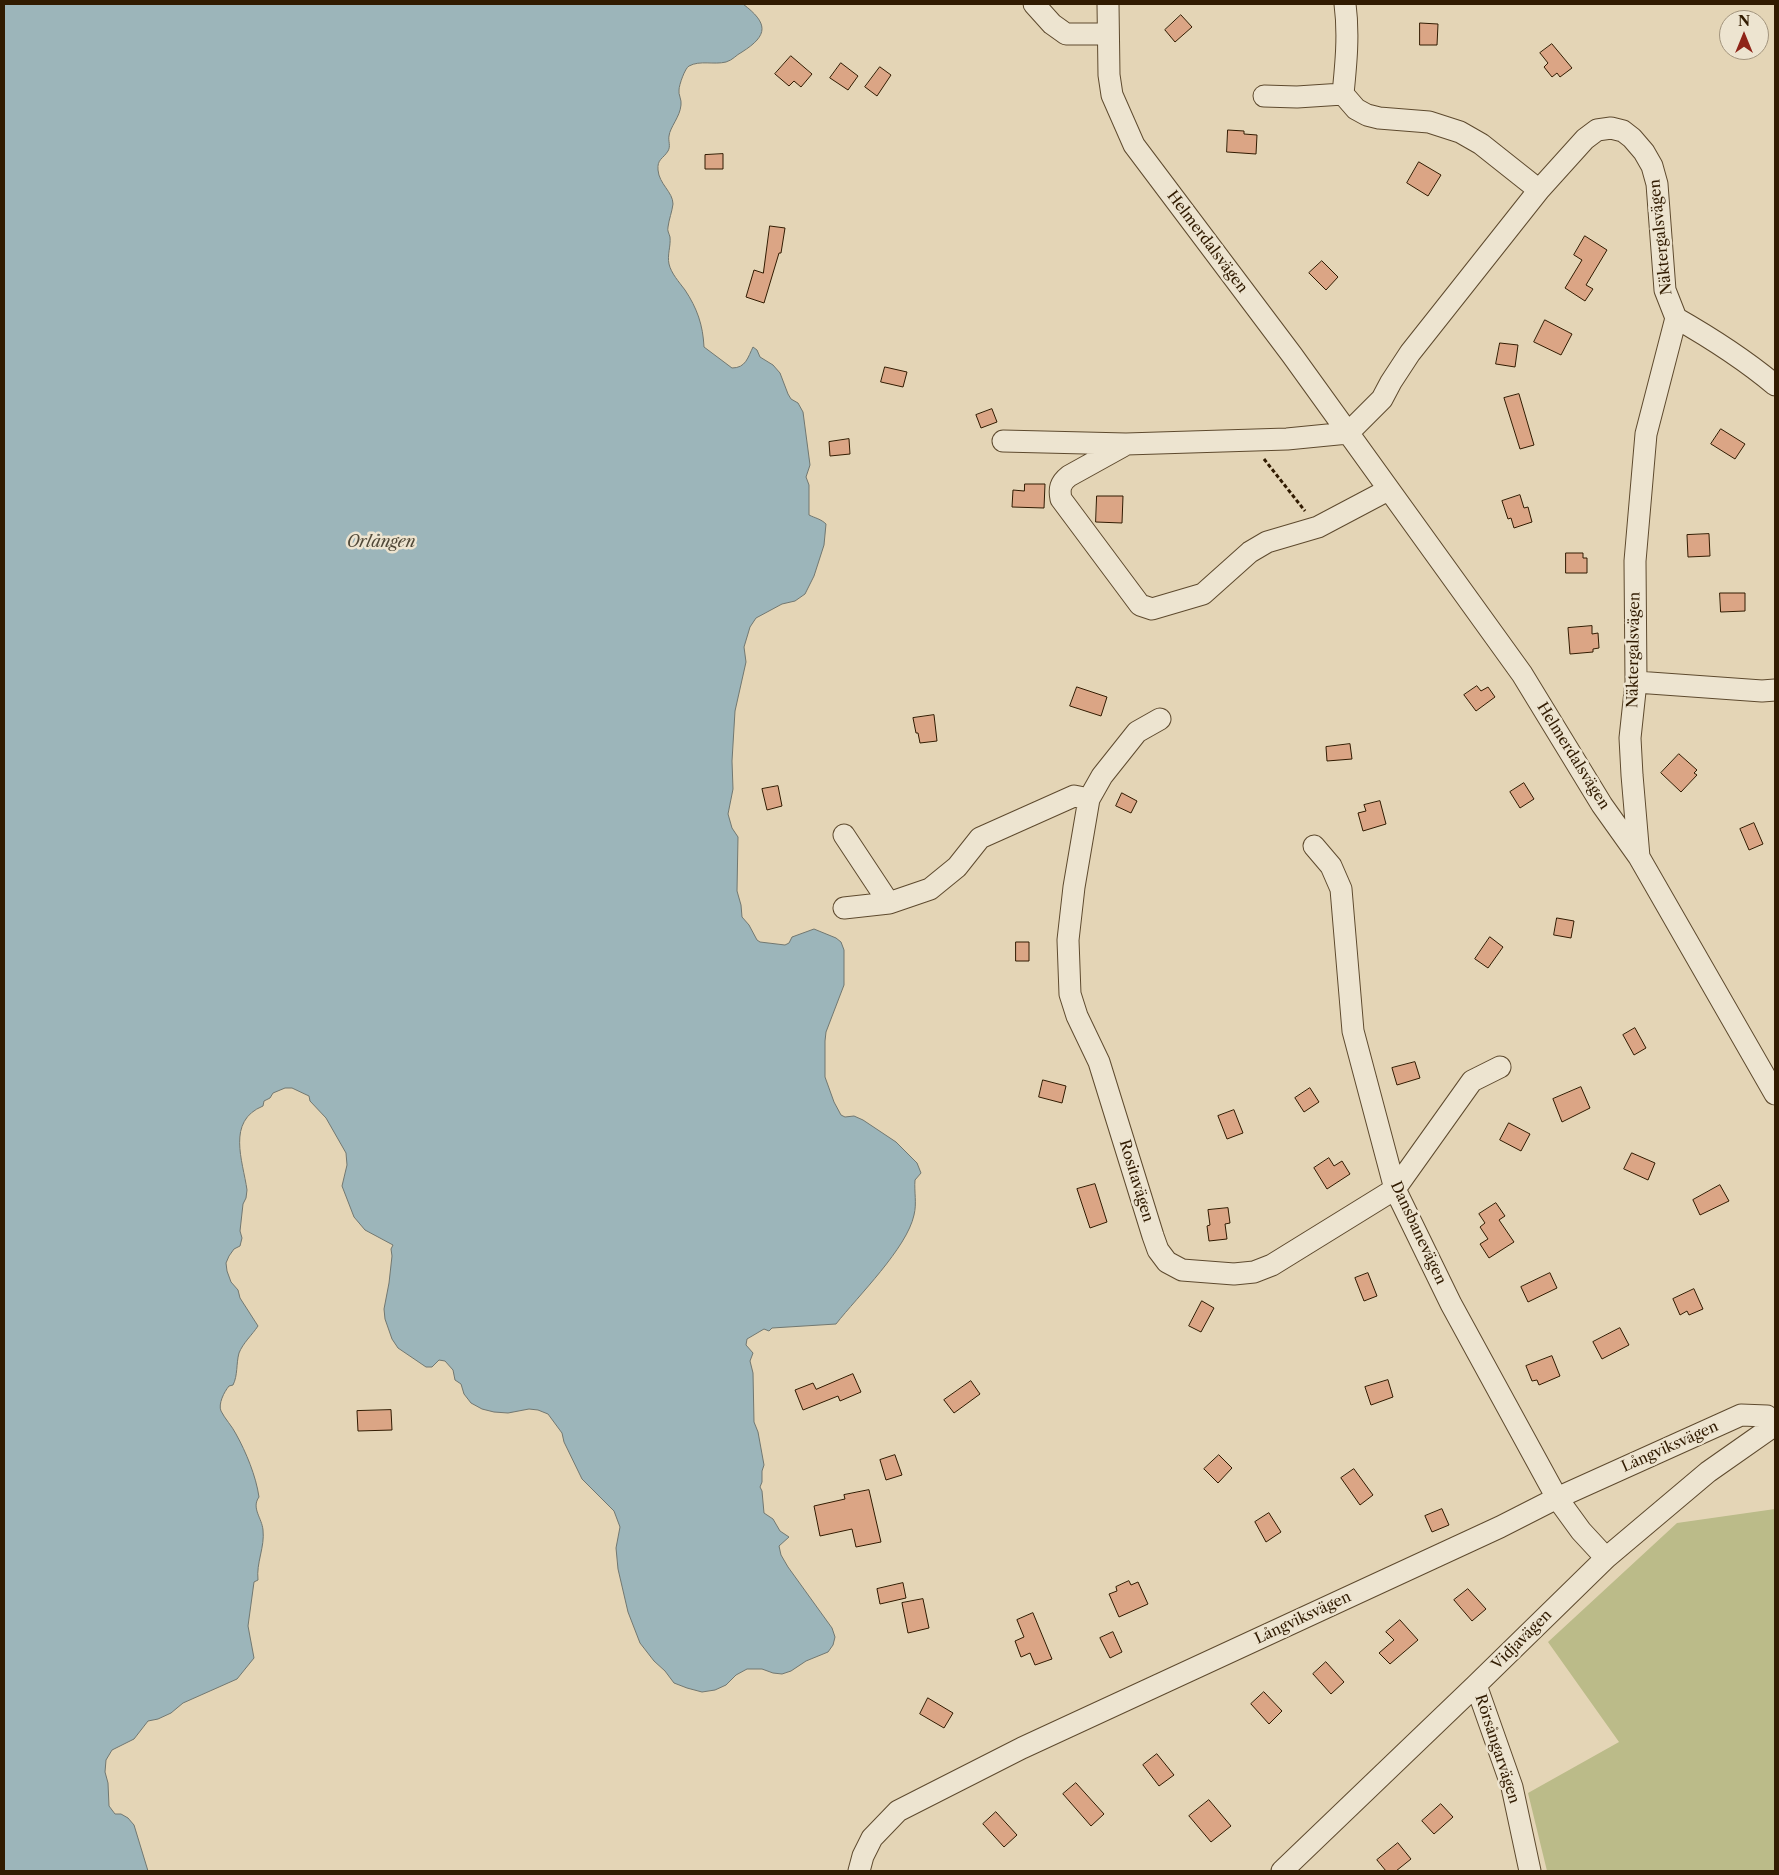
<!DOCTYPE html>
<html>
<head>
<meta charset="utf-8">
<style>
  body { margin:0 }
  #map { position:relative; width:1779px; height:1875px; overflow:hidden; background:#e4d5b6; font-family:"Libre Caslon Text",serif }
  canvas { display:block }
  .frame { position:absolute; inset:0; border:5px solid #311b01; pointer-events:none }
  .north { position:absolute; left:1719px; top:10px; width:50px; height:50px; box-sizing:border-box; background:#ede4d0; border:1px solid #a2947d; border-radius:50%; rotate:0deg; font-size:14px; font-weight:700; line-height:20px; text-align:center; color:#311b01 }
  .north::after { content:''; display:block; margin:auto; width:18px; height:22px; background:#8f2418; clip-path:polygon(50% 0,100% 100%,50% 72%,0 100%) }
</style>
</head>
<body>
<div id="map">
<canvas width="1779" height="1875"></canvas>
<div class="frame"></div>
<div class="north">N</div>
</div>
<script>
const ctx = document.querySelector('canvas').getContext('2d');
ctx.lineJoin = 'round';
function fill(path, color) { ctx.fillStyle = color; ctx.fill(path, 'evenodd'); }
function strokePath(path, color, width, dash) { ctx.strokeStyle = color; ctx.lineWidth = width; ctx.lineCap = dash ? 'butt' : 'round'; ctx.setLineDash(dash || []); ctx.stroke(path); }
function label(font, color, halo, rows, align = 'center') {
  ctx.font = font + ' "Libre Caslon Text",serif'; ctx.lineWidth = 5; ctx.setLineDash([]); ctx.textBaseline = 'middle'; ctx.strokeStyle = halo; ctx.fillStyle = color; for (const [text, x, y, turn = 0] of rows) {
    ctx.save(); ctx.translate(x, y); ctx.rotate((+turn || 0) * Math.PI / 180); ctx.textAlign = isNaN(turn) ? turn : align; if (halo) ctx.strokeText(text, 0, 0); ctx.fillText(text, 0, 0); ctx.restore();
  }
}
const green = new Path2D(`
  M1775 1509V1871H1547L1528 1793 1619 1742 1548 1642 1677 1523Z`);
const water = new Path2D(`
  M4 4H743C768 23 769 35 742 52 736 55 733 60 726 62 714 65 700 60 689 66 685 68 679 85 679 90 678 94 682 100 681 105 680 117 670 127 669 136 668 141 671 146 668 151 663 159 657 159 658 170 659 184 673 192 673 204 672 212 669 219 668 227 667 231 669 233 670 237 671 246 667 255 669 264 671 273 679 282 685 290 697 308 703 325 704 347L732 368C746 368 748 357 753 347L757 350 760 357 773 365 780 373 788 394 791 399 798 403 803 412 810 465 806 477 809 485V515C815 518 821 519 826 524L824 545 814 576 805 594 795 601 782 604 756 618 750 627 744 647 746 662 735 711 732 761 733 789 728 814 732 828 738 837 737 891 741 905 742 917 749 925 757 940 760 942 785 945 789 943 792 937 814 929 836 938 841 942 844 950V985L826 1032 825 1041V1077L834 1102 841 1115 845 1117 854 1116 863 1120 896 1142 917 1163 921 1173 915 1180C914 1192 917 1203 914 1215 907 1248 858 1296 836 1324L772 1328 769 1331 764 1329 747 1339 746 1345 753 1353 750 1361 753 1373 754 1422 758 1432 764 1465 762 1471V1482L760 1487 762 1491 764 1513 773 1519 780 1531 789 1537 779 1546 781 1555 788 1567 832 1628 835 1637 833 1645 828 1652 806 1661 791 1671 782 1674 773 1673 762 1669H747L736 1675 726 1685 715 1690 702 1692 687 1688 674 1683 665 1671 654 1661 640 1643 628 1612 618 1569 616 1548 620 1527 614 1511 582 1479 564 1442 562 1433 548 1414 538 1410 529 1409 508 1413 494 1412 482 1409 471 1403 464 1394 461 1384 455 1380 453 1370 445 1361 439 1360 432 1367H426L398 1348 392 1339 385 1319 384 1309 389 1283 392 1256 391 1249 393 1245 365 1230 354 1217 342 1186 347 1165 346 1153 326 1118 310 1101 309 1096 292 1088H285L273 1093 270 1098 264 1101 263 1106C226 1121 243 1161 247 1190L246 1198 243 1204 240 1231 242 1238 240 1246 234 1249 229 1256 226 1263 227 1271 231 1282 238 1290 240 1298 258 1326C252 1335 243 1343 239 1353 236 1364 238 1375 233 1385L229 1386C224 1392 218 1404 221 1411 225 1419 232 1426 236 1434 246 1452 256 1476 259 1497 251 1508 262 1518 263 1530 265 1547 256 1563 258 1580L254 1582 248 1626 254 1658 237 1679 183 1703 171 1713 158 1719 148 1721 134 1739 112 1750 106 1760 105 1772 108 1783 109 1806 115 1814H121L128 1818 134 1825 148 1871H4Z`);
const building = new Path2D(`
  M1181 15 1192 27 1175 42 1165 30Z
  M1420 23 1438 24 1437 45H1420Z
  M1552 44 1572 68 1560 77 1557 73 1552 77 1544 67 1548 63 1540 53Z
  M791 56 812 74 801 87 794 81 789 86 775 74Z
  M841 63 858 76 848 90 830 78Z
  M880 67 891 75 877 96 865 87Z
  M1228 130 1244 131V134L1257 135 1256 154 1227 152Z
  M723 154V169H705V155Z
  M1419 162 1441 175 1428 196 1407 183Z
  M770 226 785 228 781 253H779L764 303 746 297 754 270 763 273Z
  M1585 236 1607 250 1586 285 1593 289 1585 301 1565 288 1582 260 1574 255Z
  M1322 261 1338 277 1326 290 1309 273Z
  M1545 320 1572 334 1561 355 1534 342Z
  M1500 343 1518 345 1515 367 1496 364Z
  M885 367 907 372 903 387 881 382Z
  M1519 394 1534 445 1520 449 1504 398Z
  M992 409 997 422 981 428 976 415Z
  M1721 429 1745 444 1735 459 1711 444Z
  M849 439 850 454 830 456 829 442Z
  M1025 484H1045L1044 508 1012 507 1013 490 1024 491Z
  M1520 495 1524 508 1528 507 1532 522 1514 528 1511 518 1508 519 1502 501Z
  M1097 496H1123L1122 523 1096 522Z
  M1709 534 1710 556 1688 557 1687 535Z
  M1566 553H1583V558H1587V573H1566Z
  M1720 593H1745V611L1721 612Z
  M1592 626V634L1598 633 1599 648 1593 649V652L1570 654 1568 628Z
  M1477 686 1481 691 1488 687 1495 697 1476 711 1464 695Z
  M1077 687 1107 697 1101 716 1070 706Z
  M934 715 937 741 920 743 918 733H916L913 718Z
  M1350 744 1352 759 1327 761 1326 747Z
  M1679 754 1697 770 1694 773 1697 775 1681 792 1661 773Z
  M1524 783 1534 799 1520 808 1510 792Z
  M778 786 782 806 767 810 762 789Z
  M1122 793 1137 801 1131 813 1116 806Z
  M1380 801 1386 824 1363 831 1358 813 1366 811 1364 805Z
  M1754 823 1763 844 1749 850 1740 829Z
  M1557 918 1574 921 1571 938 1554 935Z
  M1490 937 1503 947 1488 968 1475 959Z
  M1016 942H1029V961H1016Z
  M1635 1028 1646 1048 1634 1055 1623 1035Z
  M1415 1062 1420 1078 1397 1085 1392 1068Z
  M1043 1080 1066 1086 1062 1103 1039 1097Z
  M1581 1087 1590 1108 1562 1122 1553 1099Z
  M1310 1088 1319 1102 1304 1112 1295 1098Z
  M1234 1110 1243 1133 1227 1139 1218 1116Z
  M1509 1123 1530 1134 1521 1151 1500 1140Z
  M1632 1153 1655 1163 1648 1180 1624 1169Z
  M1329 1158 1334 1166 1342 1161 1350 1174 1327 1189 1314 1168Z
  M1095 1184 1107 1222 1090 1228 1077 1189Z
  M1720 1185 1729 1201 1700 1215 1693 1200Z
  M1496 1203 1505 1216 1499 1220 1514 1242 1489 1258 1480 1244 1488 1239 1480 1227 1485 1223 1479 1214Z
  M1228 1208 1230 1223 1225 1224 1227 1239 1209 1241 1207 1226 1210 1225 1208 1210Z
  M1368 1273 1377 1296 1364 1301 1355 1278Z
  M1550 1273 1557 1288 1528 1302 1521 1287Z
  M1694 1289 1703 1309 1689 1315 1687 1311 1680 1315 1673 1299Z
  M1202 1301 1214 1308 1201 1332 1189 1326Z
  M1620 1328 1629 1345 1602 1359 1593 1342Z
  M1552 1356 1560 1376 1539 1385 1537 1380 1532 1381 1526 1366Z
  M853 1374 861 1392 840 1401 838 1396 803 1410 795 1390 813 1383 816 1389Z
  M1388 1380 1393 1397 1371 1405 1365 1387Z
  M971 1381 980 1394 954 1413 944 1400Z
  M391 1410 392 1430 358 1431 357 1411Z
  M895 1455 902 1475 886 1480 880 1460Z
  M1219 1455 1232 1468 1218 1483 1204 1469Z
  M1354 1469 1373 1495 1360 1505 1341 1478Z
  M869 1490 881 1542 856 1547 852 1529 820 1536 814 1506 845 1499 844 1495Z
  M1442 1509 1449 1525 1432 1532 1425 1516Z
  M1269 1513 1281 1532 1266 1542 1255 1522Z
  M1129 1581 1131 1585 1138 1582 1148 1604 1119 1617 1109 1594 1117 1591 1116 1587Z
  M903 1583 906 1598 880 1604 877 1589Z
  M1468 1589 1486 1609 1472 1621 1454 1600Z
  M923 1599 929 1628 908 1633 902 1603Z
  M1033 1613 1052 1659 1035 1665 1030 1653 1021 1657 1015 1641 1024 1637 1017 1620Z
  M1400 1620 1418 1640 1390 1664 1379 1653 1394 1640 1386 1632Z
  M1113 1632 1122 1652 1110 1658 1100 1638Z
  M1326 1662 1344 1682 1331 1694 1313 1674Z
  M1264 1692 1282 1711 1269 1724 1251 1704Z
  M928 1698 953 1713 944 1728 920 1714Z
  M1157 1754 1174 1775 1159 1786 1143 1765Z
  M1076 1783 1104 1814 1091 1826 1063 1794Z
  M1209 1800 1231 1826 1211 1842 1189 1816Z
  M1441 1804 1453 1817 1434 1834 1422 1821Z
  M996 1812 1017 1835 1004 1847 983 1824Z
  M1398 1843 1411 1859 1396 1871H1386L1377 1860Z`);
const path = new Path2D(`
  M1264 459 1305 511`);
const minor = new Path2D(`
  M1034 4 1052 24 1066 34H1108
  M1108 4 1109 75 1112 95 1134 145 1292 355 1522 674 1602 805 1639 857 1775 1094
  M1345 4C1349 34 1346 64 1343 94L1356 109 1367 115 1379 118 1429 122 1460 132 1481 144 1539 190
  M1264 96 1297 97 1343 94
  M1676 318C1711 338 1744 359 1775 385
  M1003 441 1126 444 1287 439 1348 433 1382 399 1391 382 1410 353 1539 190 1585 139 1597 130 1611 128 1623 131 1632 138 1644 152 1652 166 1657 184 1665 290 1676 318 1646 434 1635 561 1636 682 1630 738 1632 775 1639 857
  M1125 445 1069 476C1060 483 1059 489 1061 499L1140 605 1152 609 1203 594 1250 552 1267 542 1318 527 1388 490
  M1636 682 1762 691 1775 690
  M1160 719 1137 732 1102 776 1089 799 1074 887 1068 940 1070 994 1077 1016 1099 1062 1153 1236 1158 1250 1167 1262 1182 1270 1234 1274 1254 1272 1272 1265 1395 1189 1472 1081 1500 1067
  M844 835 889 903
  M1314 846 1331 866 1341 889 1353 1031 1395 1189 1451 1304 1557 1498 1581 1531 1606 1558
  M844 908 889 903 930 889 957 867 980 838 1074 796 1089 799
  M1476 1685 1512 1787 1530 1871
  M859 1871 863 1856 872 1838 898 1811 1022 1748 1500 1527 1557 1498 1741 1415 1767 1416 1775 1426
  M1282 1871 1476 1685 1606 1558 1708 1472 1775 1425`);
const streetNames = [
  ["Näktergalsvägen",1661,237,-96],
  ["Helmerdalsvägen",1207,242,53],
  ["Näktergalsvägen",1634,650,-89],
  ["Helmerdalsvägen",1573,756,58],
  ["Rositavägen",1136,1181,73],
  ["Dansbanevägen",1418,1233,65],
  ["Långviksvägen",1670,1447,-24],
  ["Långviksvägen",1303,1618,-25],
  ["Vidjavägen",1522,1640,-45],
  ["Rörsångarvägen",1497,1749,72]
];
const waterNames = [
  ["Orlången",381,542]
];
fill(green, '#bbbb89');
fill(water, '#9cb5ba');
strokePath(water, '#717770', 1);
fill(building, '#dba585');
strokePath(building, '#311b01', 1);
strokePath(minor, '#5e4a2e', 23);
strokePath(path, '#311b01', 3, [4, 2.5]);
strokePath(minor, '#ede4d0', 21);
label('15px', '#311b01', '#ede4d0', streetNames);
label('italic 16px', '#514938', '#ede4d0', waterNames);
</script>
</body>
</html>
